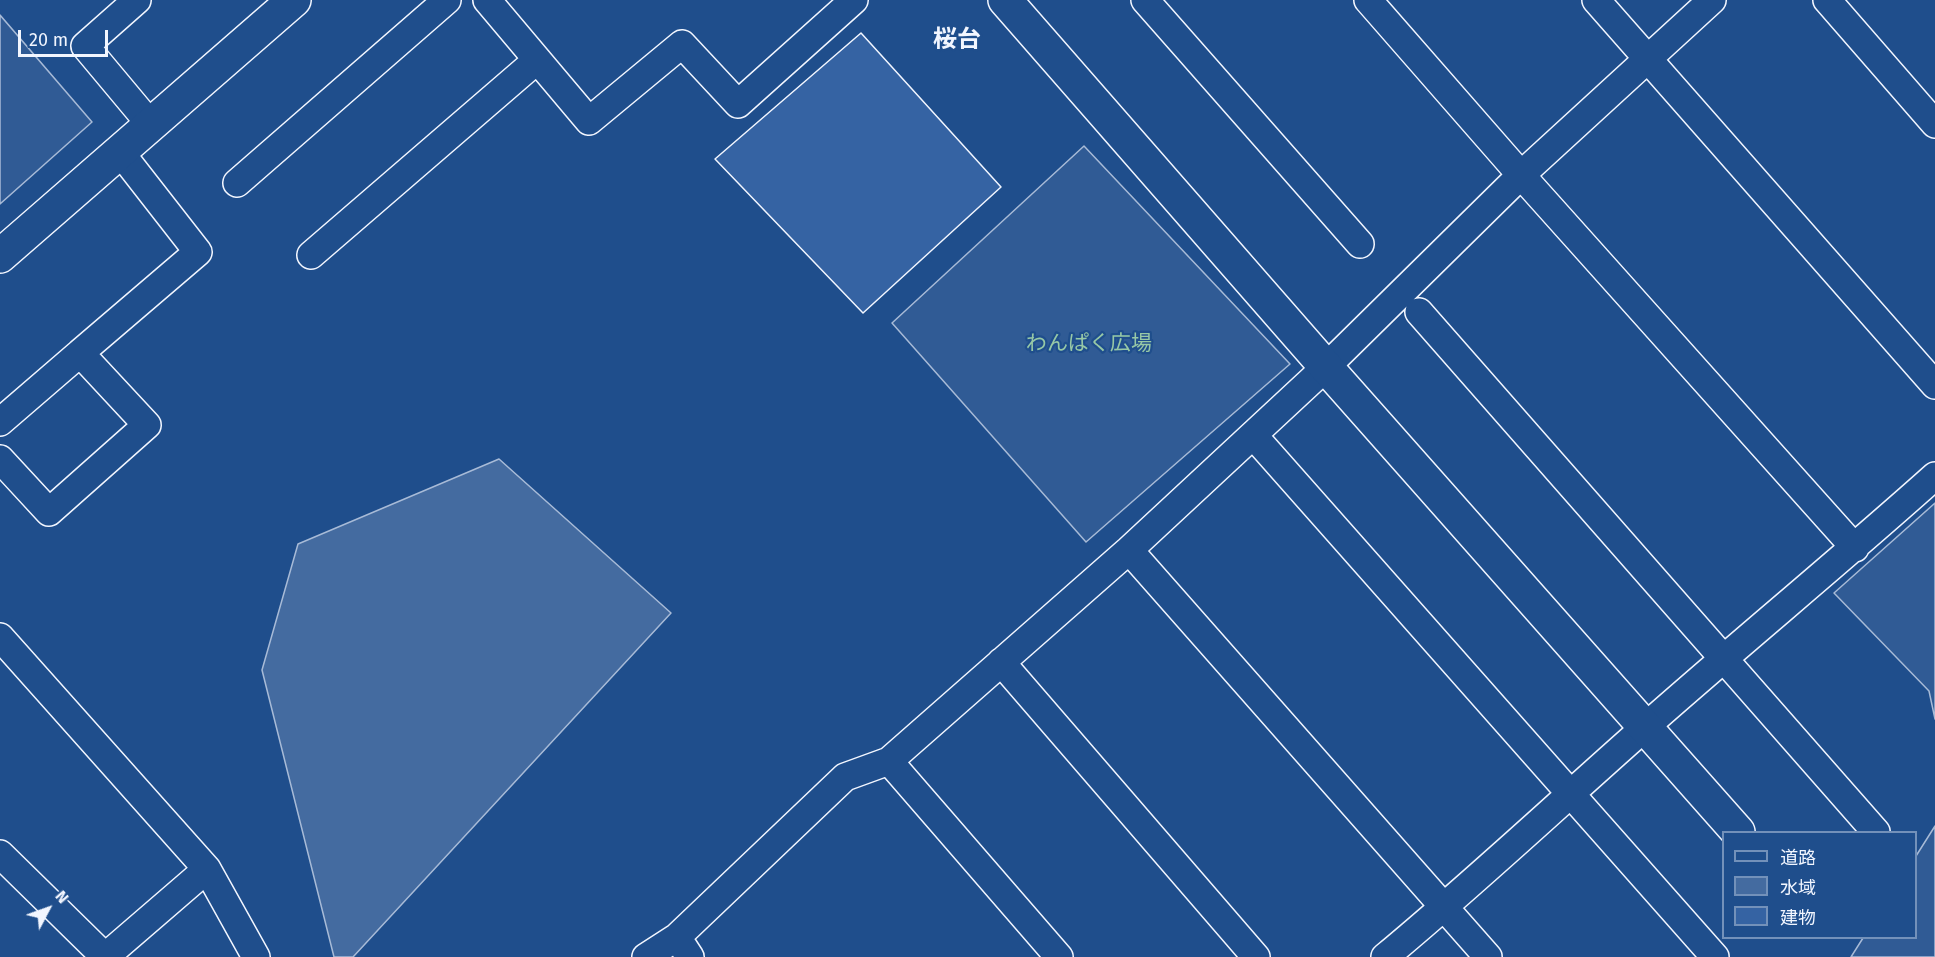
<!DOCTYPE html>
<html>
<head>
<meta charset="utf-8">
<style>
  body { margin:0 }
  #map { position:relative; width:1935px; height:957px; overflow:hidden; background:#1f4e8c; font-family:"Fira Sans","Noto Sans JP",sans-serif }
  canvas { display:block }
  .legend { position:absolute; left:1722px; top:831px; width:195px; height:108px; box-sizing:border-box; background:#1f4e8c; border:2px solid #7391ba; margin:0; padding:8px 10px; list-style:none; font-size:18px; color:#f2f6ff }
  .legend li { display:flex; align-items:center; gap:12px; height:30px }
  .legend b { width:30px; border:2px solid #7391ba }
  .north { position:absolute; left:18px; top:879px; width:60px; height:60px; -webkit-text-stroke:4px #1f4e8c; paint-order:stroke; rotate:49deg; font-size:16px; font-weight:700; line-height:24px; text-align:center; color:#f2f6ff }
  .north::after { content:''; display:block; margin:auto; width:21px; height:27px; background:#f2f6ff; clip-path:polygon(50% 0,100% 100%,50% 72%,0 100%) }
  .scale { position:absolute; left:18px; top:30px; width:90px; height:27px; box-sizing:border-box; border:3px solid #f2f6ff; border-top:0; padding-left:8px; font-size:18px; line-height:21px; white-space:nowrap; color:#f2f6ff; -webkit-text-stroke:4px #1f4e8c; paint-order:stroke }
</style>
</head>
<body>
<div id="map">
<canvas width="1935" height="957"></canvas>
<ul class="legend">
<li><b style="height:8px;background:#1f4e8c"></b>道路</li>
<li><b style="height:16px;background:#446ba0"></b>水域</li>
<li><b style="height:16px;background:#3563a3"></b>建物</li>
</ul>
<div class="north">N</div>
<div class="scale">20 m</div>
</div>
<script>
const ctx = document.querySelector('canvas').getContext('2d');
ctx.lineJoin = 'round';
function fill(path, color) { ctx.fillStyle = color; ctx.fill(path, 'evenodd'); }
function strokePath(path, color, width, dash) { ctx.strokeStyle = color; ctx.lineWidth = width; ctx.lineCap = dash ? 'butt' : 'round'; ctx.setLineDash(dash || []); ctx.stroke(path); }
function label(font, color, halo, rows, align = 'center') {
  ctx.font = font + ' "Fira Sans","Noto Sans JP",sans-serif'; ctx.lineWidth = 4.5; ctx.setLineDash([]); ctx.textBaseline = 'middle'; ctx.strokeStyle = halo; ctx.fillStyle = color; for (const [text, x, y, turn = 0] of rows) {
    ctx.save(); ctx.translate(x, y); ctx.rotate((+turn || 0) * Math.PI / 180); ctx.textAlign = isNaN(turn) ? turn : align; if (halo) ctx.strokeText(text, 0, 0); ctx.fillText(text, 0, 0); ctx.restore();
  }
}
const built = new Path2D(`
  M0 15 92 122 0 204Z
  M1084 146 1290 364 1086 542 892 323Z
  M1935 503V719L1929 691 1834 593Z
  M1935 826V957H1851L1863 938H1916V856Z`);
const water = new Path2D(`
  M499 459 671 613 353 957H334L262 670 298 544Z`);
const building = new Path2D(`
  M861 33 1001 187 863 313 715 159Z`);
const minor = new Path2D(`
  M137 0 85 46 151 125
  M487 0 589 121 682 44 738 104 854 0
  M1145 0 1360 244
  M1368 0 1521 175 1855 548
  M1596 0 1935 385
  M1827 0 1935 124
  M237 183 447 0
  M311 255 537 60
  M1419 312 1876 832
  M0 422 80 353
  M1253 435 1715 957
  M0 459 49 512 147 425 80 353 198 252 120 152
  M1129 550 1488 957
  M0 637 207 869 256 957
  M1001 662 1256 957
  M889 761 1059 957
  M0 854 105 957
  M677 937 690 957
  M105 957 207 869
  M646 957 677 937 845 777 889 761 1129 550 1326 367 1521 175 1712 0
  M1385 957C1473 884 1557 805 1643 729 1740 643 1839 562 1935 476`);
const tertiary = new Path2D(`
  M1005 0 1326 367 1738 832
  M0 256 294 0`);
const parkNames = [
  ["わんぱく広場",1089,344]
];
const quarterNames = [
  ["桜台",957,40]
];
fill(built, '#305b95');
strokePath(built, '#a8bbd7', 1.5);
fill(water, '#446ba0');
strokePath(water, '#a8bbd7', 1.5);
fill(building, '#3563a3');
strokePath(building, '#f2f6ff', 1.5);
strokePath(minor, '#f2f6ff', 30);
strokePath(tertiary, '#f2f6ff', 36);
strokePath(minor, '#1f4e8c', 27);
strokePath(tertiary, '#1f4e8c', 33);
label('21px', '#97c8a6', '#1f4e8c', parkNames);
label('bold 24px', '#f2f6ff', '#1f4e8c', quarterNames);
</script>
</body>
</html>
